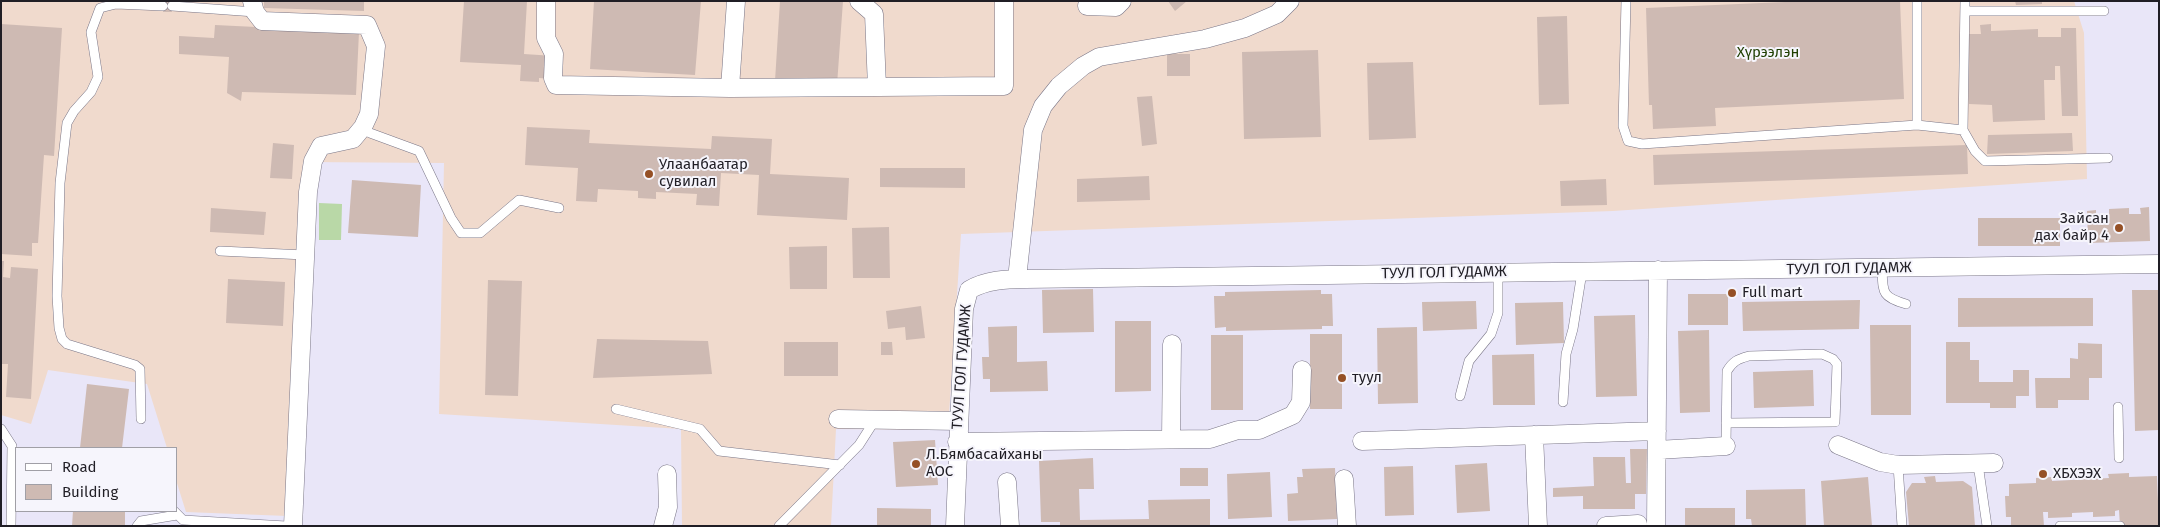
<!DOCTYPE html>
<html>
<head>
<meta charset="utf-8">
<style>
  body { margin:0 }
  #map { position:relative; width:2160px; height:527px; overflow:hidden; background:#e9e6f8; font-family:"Fira Sans",sans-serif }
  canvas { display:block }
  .frame { position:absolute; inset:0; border:2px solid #201e25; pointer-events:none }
  .legend { position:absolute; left:15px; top:447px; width:162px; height:65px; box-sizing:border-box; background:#f6f5fc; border:1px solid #a09fa6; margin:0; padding:6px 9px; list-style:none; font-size:15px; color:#201e25 }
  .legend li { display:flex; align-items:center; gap:10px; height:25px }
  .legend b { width:25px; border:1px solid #a09fa6 }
</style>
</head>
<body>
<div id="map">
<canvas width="2160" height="527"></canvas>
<div class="frame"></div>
<ul class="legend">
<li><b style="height:6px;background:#fff"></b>Road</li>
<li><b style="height:14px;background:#cebab3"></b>Building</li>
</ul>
</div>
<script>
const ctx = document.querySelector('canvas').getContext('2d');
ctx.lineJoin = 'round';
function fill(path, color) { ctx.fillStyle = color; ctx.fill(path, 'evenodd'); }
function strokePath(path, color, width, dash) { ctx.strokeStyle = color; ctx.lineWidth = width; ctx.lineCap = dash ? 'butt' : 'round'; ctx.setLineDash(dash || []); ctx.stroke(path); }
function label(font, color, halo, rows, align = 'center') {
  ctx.font = font + ' "Fira Sans",sans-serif'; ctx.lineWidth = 4; ctx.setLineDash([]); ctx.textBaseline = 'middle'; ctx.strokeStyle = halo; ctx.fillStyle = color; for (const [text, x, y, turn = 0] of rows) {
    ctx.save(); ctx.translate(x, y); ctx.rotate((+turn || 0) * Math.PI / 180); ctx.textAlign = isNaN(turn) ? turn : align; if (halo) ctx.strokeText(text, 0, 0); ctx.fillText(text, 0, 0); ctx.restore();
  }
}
const industrial = new Path2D(`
  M1 1H2074L2084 33 2087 179 1613 211 961 234 948 430 836 429 831 526H682L681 429 439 414 444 163 303 162 287 516 186 512 176 480V448H167L147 384 48 370 31 424 1 415Z`);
const green = new Path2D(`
  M319 203 342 204 341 240H319Z`);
const building = new Path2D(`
  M163 1H172V12H163Z
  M264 1H364V11L264 8Z
  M464 1H527L524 54 554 56 552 79 539 78V82L520 81 521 65 460 62Z
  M594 1H701L695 75 590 69Z
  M780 1H843L837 85 775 81Z
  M1168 1H1187L1175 11Z
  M1808 1H1900L1904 99 1715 108 1716 126 1653 129 1652 105H1649L1646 8Z
  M2015 1H2042V4L2016 5Z
  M1567 16 1569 104 1539 105 1537 17Z
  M1 24 62 28 54 156 44 155 38 243H32V256L1 254Z
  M1991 24V31L2038 29V37H2061V28H2076L2078 116H2062L2060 66H2055V80H2044L2045 120 1993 122 1992 105 1969 104 1968 34H1981L1980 25Z
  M215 25 359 32 356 95 242 92 241 101 227 93 229 57 179 54V36L214 38Z
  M1318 50 1321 137 1244 139 1242 52Z
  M1167 54H1190V76H1167Z
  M1413 62 1416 138 1369 140 1367 63Z
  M1152 96 1157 144 1142 146 1137 97Z
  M527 127 590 130 589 143 711 149 712 136 772 139 770 174 849 178 847 220 757 215 759 175 721 173 719 206 696 205 697 194 656 192V199L638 198V191L598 189 597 202 576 201 578 168 525 165Z
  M2072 133 2073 151 1987 154 1988 135Z
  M273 143 294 145 292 179 270 178Z
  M1967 145 1968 174 1654 185 1653 155Z
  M880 168H965V188L880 187Z
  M1149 176 1150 200 1077 202V179Z
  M1606 179 1607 205 1561 206 1560 181Z
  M352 180 421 185 418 237 348 233Z
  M2149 207 2150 241 2088 243 2087 211 2096 210V214H2109V209L2129 208V214H2141L2140 208Z
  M211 208 266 212 264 235 210 232Z
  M1978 218H2060V246H1978Z
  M889 227 890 278H853L852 228Z
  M827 246V289H790L789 247Z
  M1 261H4L3 277 10 278 11 267 38 269 31 399 6 397 8 364H1Z
  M228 279 285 282 283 326 226 323Z
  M488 280 522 281 518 396 485 395Z
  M1093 289 1094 332 1043 333 1042 290Z
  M1321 290V294H1332L1333 326H1322V329L1226 331V327L1215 328 1214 296H1225V292Z
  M2132 290H2159V430L2135 431Z
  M1688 294H1728V325H1688Z
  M1958 298H2093V326L1958 327Z
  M1860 300 1859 329 1743 331 1742 302Z
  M1476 301 1477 329 1423 331 1422 302Z
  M1563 302 1564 343 1516 345 1515 303Z
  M921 306 925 338 906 340 905 327 888 329 886 311Z
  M1635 315 1637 396 1596 397 1594 316Z
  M1115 321H1151V391L1115 392Z
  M1870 325H1911V415H1871Z
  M1017 326V362L1047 361 1048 391 990 392V379H983L982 357H989L988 327Z
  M1417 327 1418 403 1378 404 1377 328Z
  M1709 330 1710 412 1680 413 1678 331Z
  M1310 334H1342V409H1310Z
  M1211 335H1243V410H1211Z
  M597 339 708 341 712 374 593 378Z
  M784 342H838V376H784Z
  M881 342H892L893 355H881Z
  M1946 342H1970V360H1979V382H2013V370H2029V396H2016V408H1990V403H1946Z
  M2078 343 2102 344V378H2089V400H2058V408H2036L2035 378H2070V358L2078 359Z
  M1534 354 1535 405H1493L1492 355Z
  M1813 370 1814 406 1754 408 1753 372Z
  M87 384 129 389 122 448H80Z
  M935 440 938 485 896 487 893 442Z
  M1630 449H1647L1646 494H1635V509H1583V496L1553 497V488L1594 486 1593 457H1625L1626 483H1631Z
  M1093 458 1094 489H1079L1080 520 1149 519 1148 500 1210 499V526H1060V522H1041L1039 461Z
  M1487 463 1490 511 1457 513 1455 465Z
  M1413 466 1414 515 1385 516 1384 467Z
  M1180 468H1208V486H1180Z
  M1335 468 1337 519 1288 521 1287 494 1298 493 1297 477H1303L1302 469Z
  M1270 472 1272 517 1228 519 1227 474Z
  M2129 473V477L2157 476 2159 526H2120L2119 510 2115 511V516L2093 517V512L2072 513V517L2048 518V512H2043L2044 526H2011V517H2006L2005 496H2009V484L2036 483V478L2052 477V481L2109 478 2108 474Z
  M1935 476 1936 482 1963 481 1972 487 1975 526H1909L1906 492 1912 483H1926L1924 477Z
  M1868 477 1872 526H1824L1821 481Z
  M1805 489 1806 526H1752L1751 519H1746V490Z
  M877 508 931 509V526H877Z
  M1685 508H1735V526H1685Z
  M73 511H125V526H72Z`);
const service = new Path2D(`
  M1626 1 1623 126 1628 141 1642 144 1917 125V1
  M172 6 255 12
  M1965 11H2104
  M1917 125 1963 130 1975 151 1985 161 2108 158
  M363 127 370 133 419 151 451 218 461 233H480L519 200 559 208
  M1963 130 1965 1
  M220 251 305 255
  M1882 268C1883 292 1881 297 1906 304
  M1460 396 1469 361 1491 334 1498 313V273
  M1563 402 1566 354 1573 329 1582 272
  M2118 407 2119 458
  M616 409 700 429 719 451 840 465
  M141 419 140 369 135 365 67 344 62 339 59 328 57 296 60 183 67 123 74 111 91 92 98 77 91 32 100 8 116 4 163 6
  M1 429 12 446 11 526
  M1726 446 1727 371C1733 361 1738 359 1749 356L1822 354 1833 359 1837 364 1835 422 1726 423
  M1978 464 1987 526
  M1898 465 1902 526
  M174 511 183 520 286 526
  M137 526 141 521 177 515
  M779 526 859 445 875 420
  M2060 526H2120`);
const minor = new Path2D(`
  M252 1 255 12 262 21 367 25 376 46 369 114 363 127 353 139 321 146 313 161 308 192 293 526
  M546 1V38L554 54 553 78 556 85 730 88 877 87
  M859 1 874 14 877 87 1004 86V1
  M1087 6 1116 7 1122 1
  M730 88 736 1
  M1017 279 1033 130 1043 106 1059 86 1083 66 1099 57 1205 39 1245 28 1277 14 1290 1
  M838 419 959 421
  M1534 435 1538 526
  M1171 439 1172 344
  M1362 441 1657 431
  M957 442 1210 439 1238 430H1259L1293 415 1301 402 1302 370
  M1838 445 1880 462 1898 465 1994 463
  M1657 450 1726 446
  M1344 479 1347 526
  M1007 482 1010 526
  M663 526 668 507 667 474
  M955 526 964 309 969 290C986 280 1006 279 1025 279L2159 264
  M1606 526 1638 524
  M1656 526 1658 270`);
const markers = [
  [649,174,5,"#955026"],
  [2119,228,5,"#955026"],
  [1732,293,5,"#955026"],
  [1342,378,5,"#955026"],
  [916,464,5,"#955026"],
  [2043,474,5,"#955026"]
];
const parkNames = [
  ["Хүрээлэн",1768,53]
];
const poiNames = [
  ["Улаанбаатар",659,165],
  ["сувилал",659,182],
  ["Зайсан",2109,219,"right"],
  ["дах байр 4",2109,236,"right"],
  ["Full mart",1742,293],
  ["туул",1352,378],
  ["Л.Бямбасайханы",926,455],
  ["АОС",926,472],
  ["ХБХЭЭХ",2053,474]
];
const streetNames = [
  ["ТУУЛ ГОЛ ГУДАМЖ",1849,269,-1],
  ["ТУУЛ ГОЛ ГУДАМЖ",1444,273,-1],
  ["ТУУЛ ГОЛ ГУДАМЖ",962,367,-86]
];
fill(industrial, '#f0dacd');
fill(green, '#b9d8a7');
fill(building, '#cebab3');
strokePath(service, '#7a7687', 10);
strokePath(minor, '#7a7687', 19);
strokePath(service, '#fff', 9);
strokePath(minor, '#fff', 18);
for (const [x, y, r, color] of markers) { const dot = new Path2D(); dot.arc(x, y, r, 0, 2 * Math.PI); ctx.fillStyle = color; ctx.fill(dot); strokePath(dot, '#f6f5fc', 2); }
label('15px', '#1e3e00', '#f6f5fc', parkNames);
label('15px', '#201e25', '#f6f5fc', poiNames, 'left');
label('15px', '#201e25', '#f6f5fc', streetNames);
</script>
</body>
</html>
